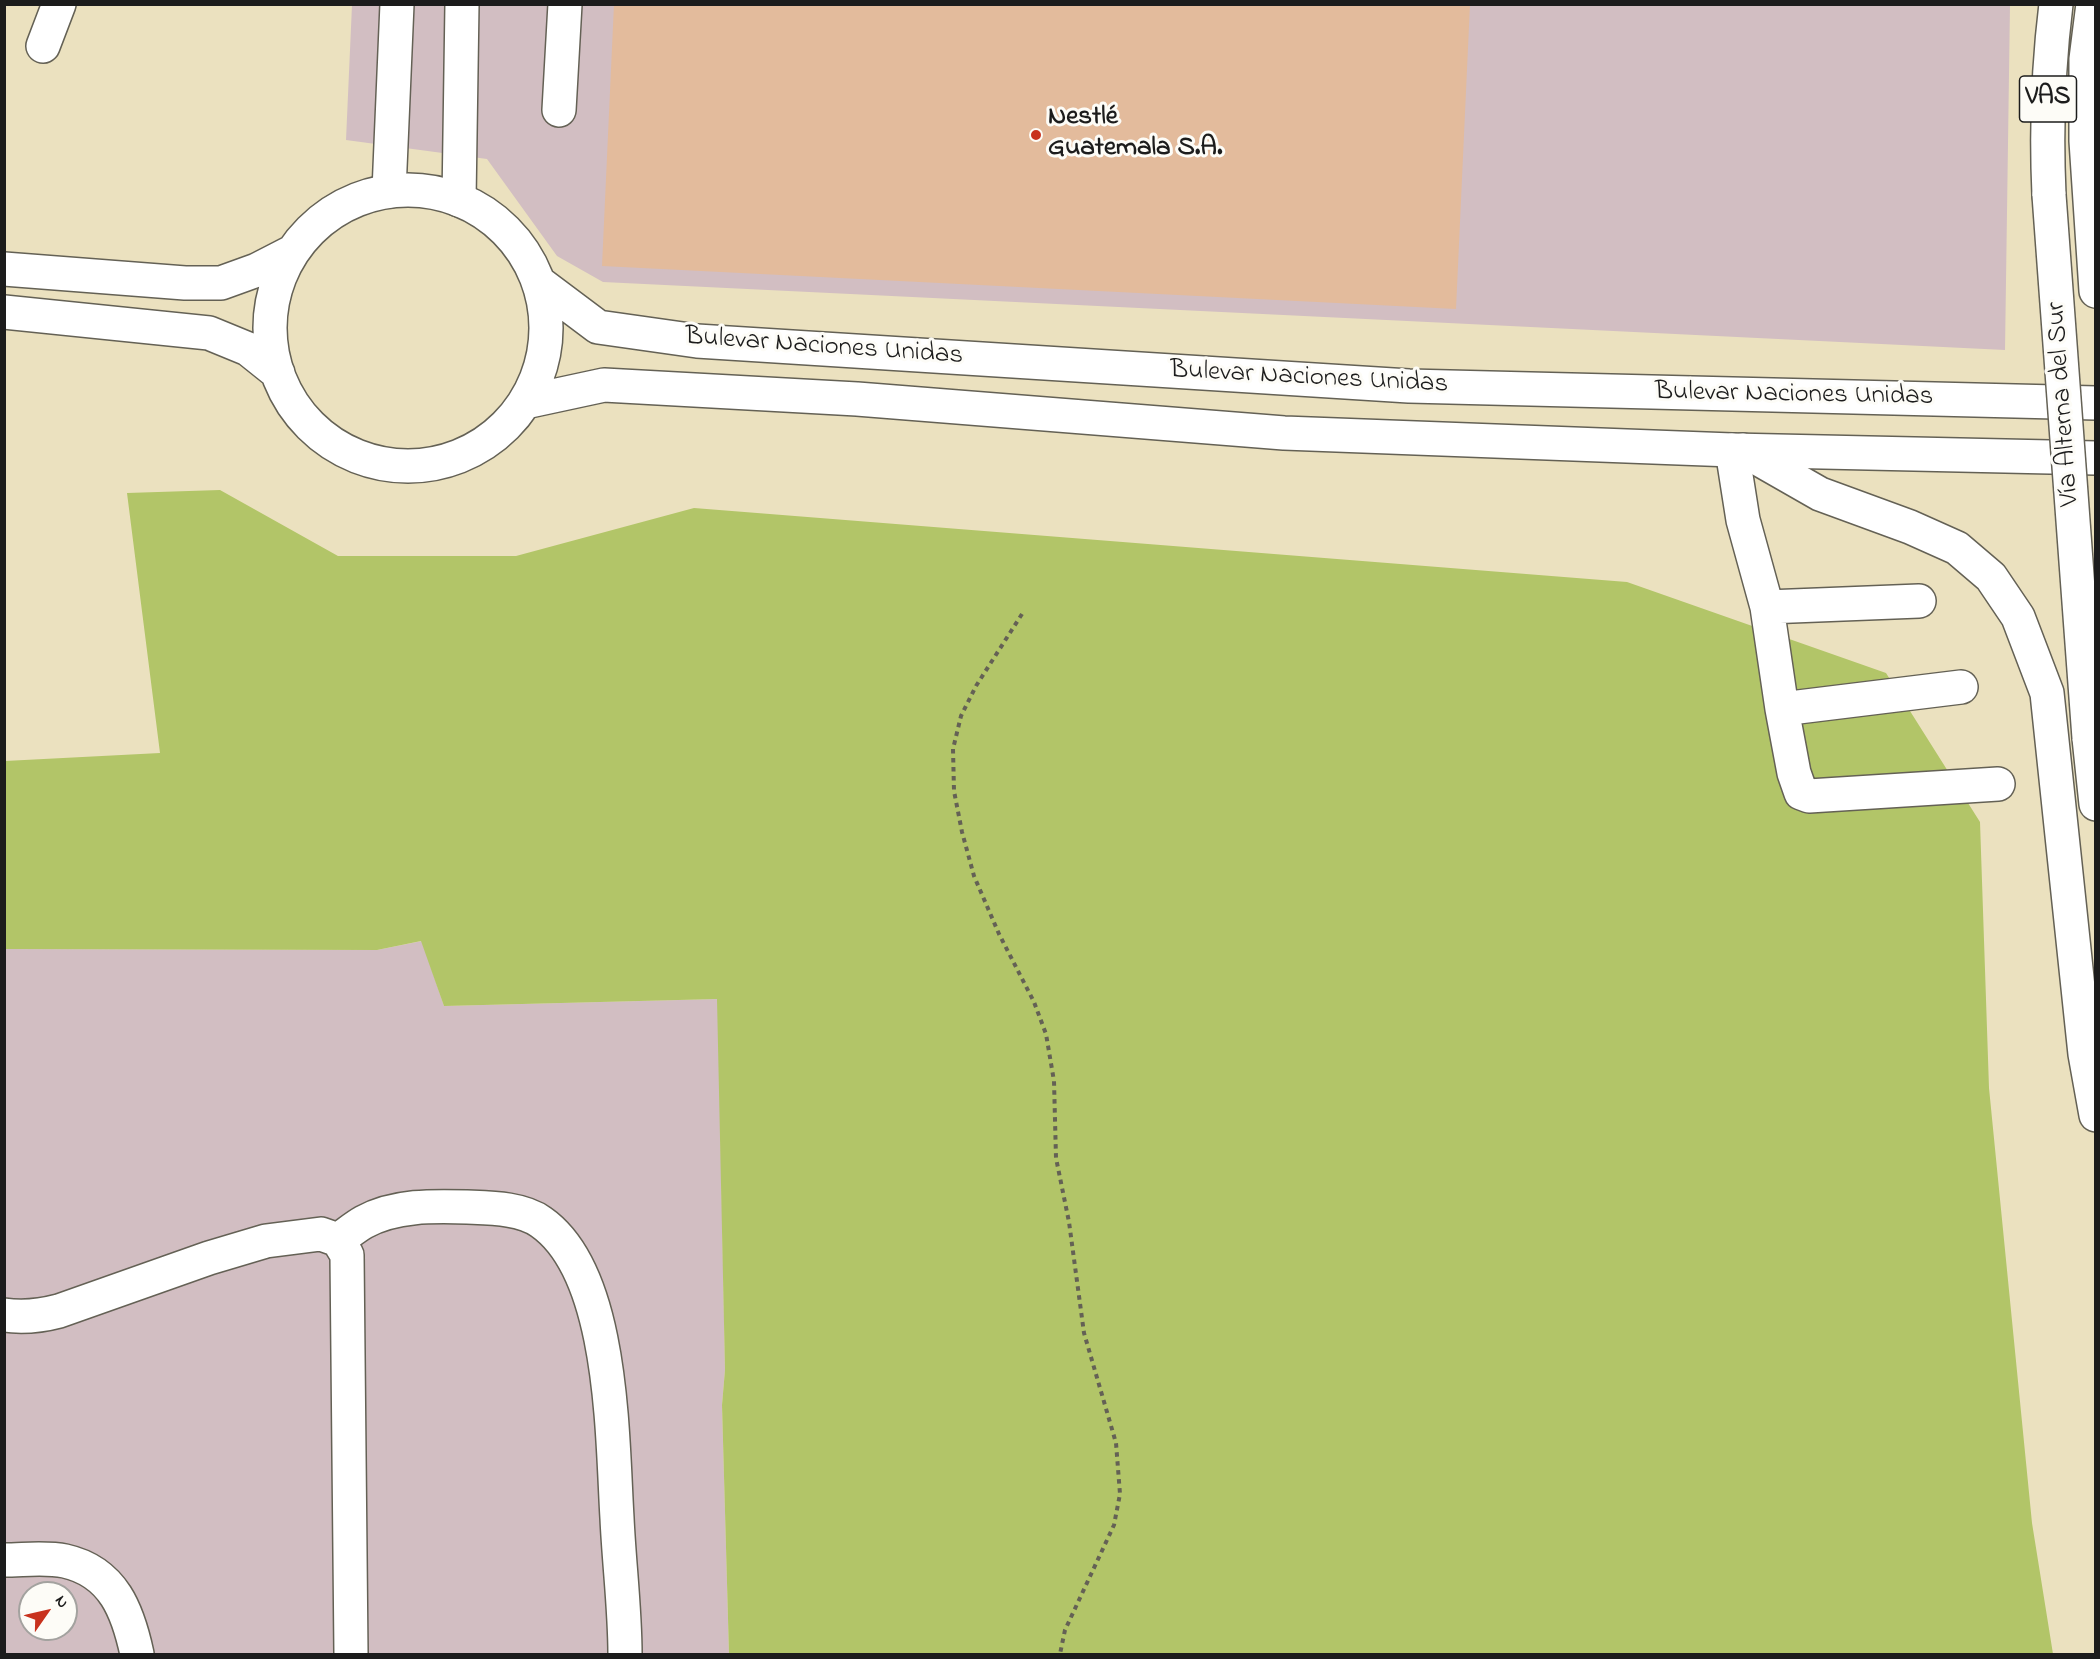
<!DOCTYPE html>
<html>
<head>
<meta charset="utf-8">
<style>
  body { margin:0 }
  #map { position:relative; width:2100px; height:1659px; overflow:hidden; background:#ebe1bf; font-family:"Indie Flower",sans-serif }
  canvas { display:block }
  .frame { position:absolute; inset:0; border:6px solid #1c1c1c; pointer-events:none }
  .north { position:absolute; left:18px; top:1581px; width:60px; height:60px; box-sizing:border-box; background:#fdfcf7; border:2px solid #a3a29f; border-radius:50%; rotate:56deg; font-size:16px; font-weight:700; line-height:24px; text-align:center; color:#1c1c1c }
  .north::after { content:''; display:block; margin:auto; width:21px; height:27px; background:#c8321e; clip-path:polygon(50% 0,100% 100%,50% 72%,0 100%) }
</style>
</head>
<body>
<div id="map">
<canvas width="2100" height="1659"></canvas>
<div class="frame"></div>
<div class="north">N</div>
</div>
<script>
const ctx = document.querySelector('canvas').getContext('2d');
ctx.lineJoin = 'round';
function fill(path, color) { ctx.fillStyle = color; ctx.fill(path, 'evenodd'); }
function strokePath(path, color, width, dash) { ctx.strokeStyle = color; ctx.lineWidth = width; ctx.lineCap = dash ? 'butt' : 'round'; ctx.setLineDash(dash || []); ctx.stroke(path); }
function label(font, color, halo, rows, align = 'center') {
  ctx.font = font + ' "Indie Flower",sans-serif'; ctx.lineWidth = 6; ctx.setLineDash([]); ctx.textBaseline = 'middle'; ctx.strokeStyle = halo; ctx.fillStyle = color; for (const [text, x, y, turn = 0] of rows) {
    ctx.save(); ctx.translate(x, y); ctx.rotate((+turn || 0) * Math.PI / 180); ctx.textAlign = isNaN(turn) ? turn : align; if (halo) ctx.strokeText(text, 0, 0); ctx.fillText(text, 0, 0); ctx.restore();
  }
}
const industrial = new Path2D(`
  M352 5H2010L2005 350 603 282 557 256 487 159 346 140Z
  M422 941 444 1006 718 999 725 1370 722 1405 729 1654H5V949L377 950ZM30 1593H66V1629H30Z`);
const green = new Path2D(`
  M220 490 338 556H516L694 508 1627 582 1886 673 1980 822 1989 1088 2032 1523 2053 1654H729L722 1405 725 1370 717 999 444 1006 421 941 377 950 5 949V761L160 753 127 493Z`);
const building = new Path2D(`
  M614 4H1470L1456 309 602 266Z`);
const path = new Path2D(`
  M1022 614 976 686 961 716 953 749 954 791 962 832 974 876 999 934 1034 1002 1046 1034 1054 1081 1056 1158 1069 1222 1084 1333 1116 1443 1120 1494 1114 1525 1065 1630 1060 1654`);
const minor = new Path2D(`
  M43 46 59 4
  M559 110 565 4
  M389 191 397 4
  M459 200 462 4
  M1732 450 1743 520 1767 607 1782 709 1794 773 1801 793 1809 796 1998 784
  M1767 607 1919 601
  M1782 709 1961 687
  M338 1240C347 1234 355 1227 364 1222 395 1205 433 1206 467 1207 490 1208 522 1208 541 1222 614 1273 612 1437 617 1518 619 1563 625 1609 625 1654
  M4 1315C24 1318 40 1316 59 1311L209 1258 266 1241 321 1234 338 1240 347 1255 351 1654
  M4 1560C24 1560 46 1557 65 1561 114 1572 128 1612 137 1654`);
const major = new Path2D(`
  M270 328a138 138 0 1 1 276 0a138 138 0 1 1-276 0Z
  M4 269 185 283H221L257 270 292 252
  M538 282 598 327 697 341 1409 386 2096 403
  M4 312 209 333 248 349 278 373
  M525 402 604 385 857 399 1284 433 1732 450 2096 458`);
const highway = new Path2D(`
  M2093 4 2086 59V141L2096 291
  M2049 195C2046 130 2048 69 2056 4
  M1743 450 1820 494 1910 527 1957 548 1991 577 2018 617 2047 693 2085 1054 2096 1115
  M2089 738 2096 804`);
const highwayBridge = new Path2D(`
  M2049 195 2089 738`);
const markers = [
  [1036,135,6,"#c8321e"]
];
const shields = [
  [2048,99,57]
];
const shieldNames = [
  ["VAS",2048,99]
];
const poiNames = [
  ["Nestlé",1048,119],
  ["Guatemala S.A.",1048,150]
];
const streetNames = [
  ["Bulevar Naciones Unidas",824,348,4],
  ["Bulevar Naciones Unidas",1309,379,3],
  ["Bulevar Naciones Unidas",1794,396,1],
  ["Vía Alterna del Sur",2065,404,-94]
];
fill(industrial, '#d2bec2');
fill(green, '#b2c568');
fill(building, '#e3bb9c');
strokePath(minor, '#646155', 36);
strokePath(major, '#646155', 36);
strokePath(highway, '#646155', 36);
strokePath(path, '#646155', 4, [4.5, 4.5]);
strokePath(minor, '#fff', 33);
strokePath(major, '#fff', 33);
strokePath(highway, '#fff', 33);
strokePath(highwayBridge, '#646155', 36, []);
strokePath(highwayBridge, '#fff', 33);
for (const [x, y, r, color] of markers) { const dot = new Path2D(); dot.arc(x, y, r, 0, 2 * Math.PI); ctx.fillStyle = color; ctx.fill(dot); strokePath(dot, '#fdfcf7', 2); }
for (const [x, y, w] of shields) { const box = new Path2D(); box.roundRect(x - w / 2, y - 23, w, 46, 4.5); ctx.fillStyle = '#fdfcf7'; ctx.fill(box); strokePath(box, '#1c1c1c', 1.5); }
label('bold 26px', '#1c1c1c', null, shieldNames);
label('bold 27px', '#1c1c1c', '#fdfcf7', poiNames, 'left');
label('27px', '#1c1c1c', '#fdfcf7', streetNames);
</script>
</body>
</html>
